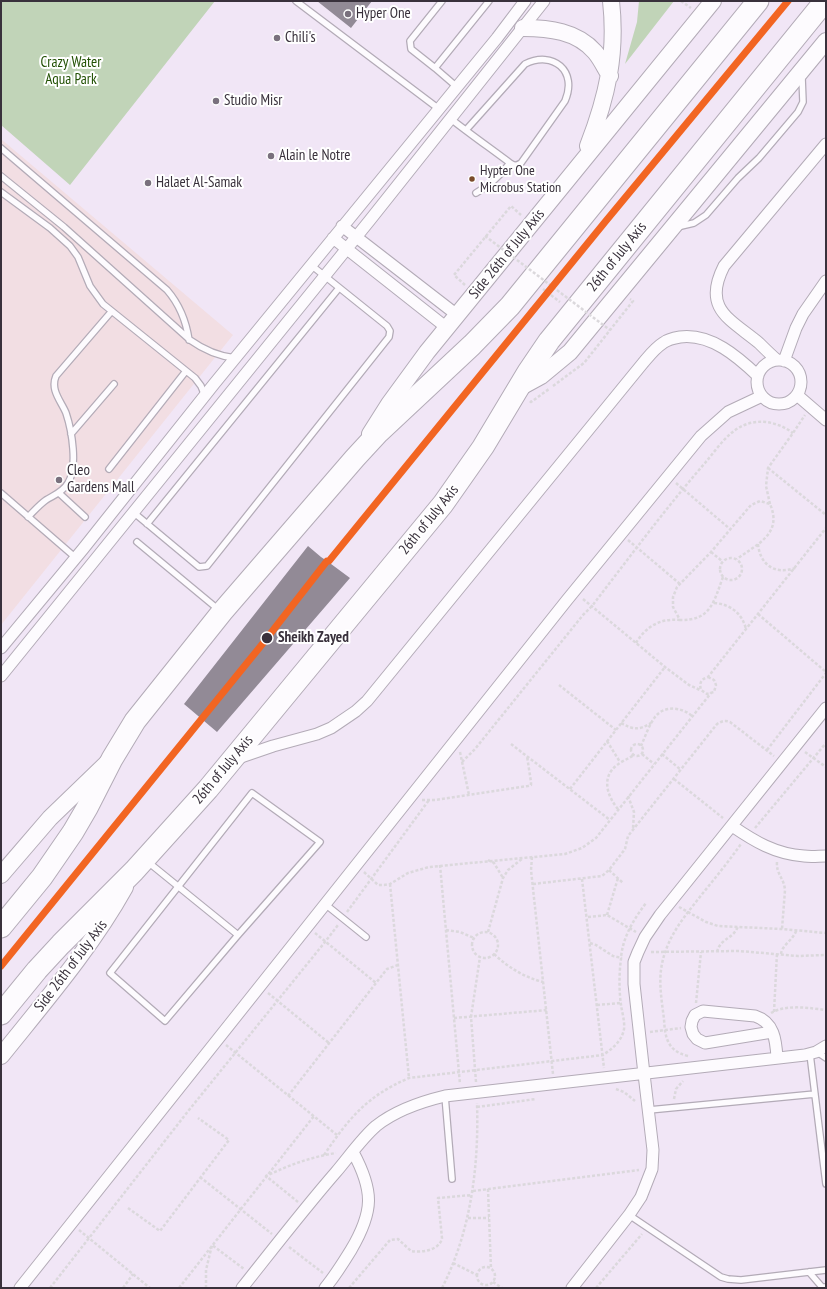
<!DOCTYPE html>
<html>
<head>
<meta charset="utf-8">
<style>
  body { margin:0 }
  #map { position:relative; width:827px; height:1289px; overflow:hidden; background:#f1e6f6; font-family:"PT Sans Narrow",sans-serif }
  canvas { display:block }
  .frame { position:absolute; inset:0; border:2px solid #39313c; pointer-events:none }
</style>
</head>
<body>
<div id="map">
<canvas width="827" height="1289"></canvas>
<div class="frame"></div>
</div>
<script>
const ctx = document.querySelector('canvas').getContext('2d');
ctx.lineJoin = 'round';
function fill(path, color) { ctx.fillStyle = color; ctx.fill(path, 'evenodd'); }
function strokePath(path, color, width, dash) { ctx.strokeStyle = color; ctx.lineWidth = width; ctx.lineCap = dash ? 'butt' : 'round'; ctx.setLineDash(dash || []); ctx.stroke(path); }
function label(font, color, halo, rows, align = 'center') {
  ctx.font = font + ' "PT Sans Narrow",sans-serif'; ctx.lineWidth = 4; ctx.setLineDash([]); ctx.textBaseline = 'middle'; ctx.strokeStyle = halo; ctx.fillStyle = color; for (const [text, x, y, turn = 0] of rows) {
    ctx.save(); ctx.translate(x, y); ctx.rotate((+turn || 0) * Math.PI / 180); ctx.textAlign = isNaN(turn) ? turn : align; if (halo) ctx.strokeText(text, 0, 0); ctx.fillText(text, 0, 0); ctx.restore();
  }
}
const commercial = new Path2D(`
  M1 139 233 335 1 625Z`);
const green = new Path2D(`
  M1 1H215L70 185 1 125Z
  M639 1H674L625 64 637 22Z`);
const building = new Path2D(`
  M317 1H372L351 28Z
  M308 546 321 557 327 561 350 578 217 732 184 704Z`);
const path = new Path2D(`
  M681 1 691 8
  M465 285 454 275 511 206 521 215
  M543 289 560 302
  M553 386 584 363 633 301 630 299
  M530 401 531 402 549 389
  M768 468 826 515
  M676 483 730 529
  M770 504 766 486 768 468 793 433 805 415
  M628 540 680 584
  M758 544C760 565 775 575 795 568
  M711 552 722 561
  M720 569a11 11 0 1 1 22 0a11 11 0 1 1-22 0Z
  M723 577C714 601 711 621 680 620L673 607V597L677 587 711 552 751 505 760 501 770 504C783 534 757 544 737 559
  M583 599 665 667 689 685 700 690
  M714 603C730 604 742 613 746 629
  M758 614 826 672
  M636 643C646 626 661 618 680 620
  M708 677 714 680 716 685 714 692 707 694 701 690C699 683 701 679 708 677L826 528
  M559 685 616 730
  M621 723C633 730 640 730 651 723
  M607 741 620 762
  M631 750a6 6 0 1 1 12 0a6 6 0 1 1-12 0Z
  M511 744 610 820
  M641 746C645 737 649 725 655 717 664 705 682 707 692 716
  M767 750 826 673
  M460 752 469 795
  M805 752 826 767
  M642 754 654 764
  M662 754 681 770
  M462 762 475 749 583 615 592 606C629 558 665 509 705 463 716 450 727 433 742 426 759 418 778 422 793 433
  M674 779 723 818
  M570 789 665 667
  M628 796 634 812 633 829
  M422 800H435L528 786 531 785V782L527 756
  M618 809C607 796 601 777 617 765 622 761 628 759 634 755
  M755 828 826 743
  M532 857 531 870 553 1074
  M488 860 494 863 503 878
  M777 862C776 874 784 878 785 890L782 929
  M440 865 460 1084
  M609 870 623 883
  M364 872 378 885H384L390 884 408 873 429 867 565 854 582 848 596 838 711 693
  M582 879 604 1068
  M390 884 409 1078
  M533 884 602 876 609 870 625 849 628 836 717 724C722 721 725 720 730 722L774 756
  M679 907 706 922 718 926 782 929 826 933
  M347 912 429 800
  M607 915 618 878
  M588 917 607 915 636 932
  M446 930 460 932 474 938
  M488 932 503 878 508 870 523 858
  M472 945a13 13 0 1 1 26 0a13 13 0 1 1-26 0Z
  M315 933 376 983
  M590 943 596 945 613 956 622 958
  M651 952 739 951 798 956 826 955
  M717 952C721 937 733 940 738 926
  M494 954C509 968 524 977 543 982
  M781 954C782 945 793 940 796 931
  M268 993 329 1043
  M696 1003 701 952
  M597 1005 620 1003
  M774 1012 777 953
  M771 1013C786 1004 810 1008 826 1010
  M454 1018 547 1010
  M650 1032 681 1028
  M226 1045 337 1135
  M688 1056C667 1051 665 1037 664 1019 662 1003 659 986 661 970 665 938 685 916 703 893 716 877 729 861 741 844
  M476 1082 471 1017 480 957
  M616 1089 624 1092 635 1101
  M288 1096 383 974 387 969 398 965
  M674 1099 676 1089 683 1081
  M477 1107 536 1099
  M324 1155C349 1118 367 1096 409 1078L603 1055C612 1049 622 1041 624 1029 625 1022 622 1012 621 1005 619 991 619 973 621 959 622 938 634 919 646 903
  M200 1177 272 1234
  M488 1189 491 1269
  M473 1191 639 1170
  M298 1202 266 1176C289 1165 311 1157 336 1153
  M128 1208 160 1231 229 1140 198 1118
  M468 1218H489
  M79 1230 150 1288
  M289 1247 323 1273
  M453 1263 477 1275
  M477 1276a9 9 0 1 1 18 0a9 9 0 1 1-18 0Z
  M493 1282 502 1288
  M50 1288 189 1110 325 942 338 925
  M123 1288 133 1274
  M179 1288 314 1116
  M206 1288V1270L212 1245 244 1269
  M349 1288 390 1240 398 1239 411 1251C422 1253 440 1250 442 1238L438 1198 472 1195
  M442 1288C471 1231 479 1166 477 1103
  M596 1288 642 1234`);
const lane = new Path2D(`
  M296 1 439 109
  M442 1 410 41 411 49 435 68 489 1
  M435 68 457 87
  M451 119C470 134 490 148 510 163 514 166 516 166 521 163L565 101C578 71 553 50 525 64L466 130
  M1 148 167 290C180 305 186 320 189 340
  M1 176 64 227 190 340C204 350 217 356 235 358
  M1 192 50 228 70 246 78 257 90 286 103 304 195 378 201 386 205 396
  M476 193C490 185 500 176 510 163
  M677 227 694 223 706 215 738 178 759 158 798 112 803 102 802 77
  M71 434 114 384
  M109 469 186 371
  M1 493 76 558
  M59 493 85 517
  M133 512 199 567 207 566 389 337 390 331 387 326 311 265
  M28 517C34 511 39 505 46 500 54 495 63 492 68 483 78 467 72 431 66 413 61 401 50 390 56 376L111 312
  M147 524 339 288
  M137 542 219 610
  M252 793 320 842 238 935 165 1021 110 973Z
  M148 862 238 935
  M325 904 366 937
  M817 1052 826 1058
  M810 1054 826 1184
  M445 1096 452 1179
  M649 1110 815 1094
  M629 1215 721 1277 728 1279 741 1280 826 1270
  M809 1272 822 1287H826`);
const street = new Path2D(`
  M342 226 457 315
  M333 238 447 328
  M777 360C771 355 765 349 759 343 730 319 702 309 724 266L826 144
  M757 382a22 22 0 1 1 44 0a22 22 0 1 1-44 0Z
  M784 361 796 328 803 314 826 281
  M797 395 826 420
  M1 648 83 549 214 384 497 38 525 1
  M1 676 370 220 544 1
  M238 758 273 746 317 734 331 728 356 711 367 701 643 363C649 356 655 348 663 343 668 339 674 338 680 337 711 333 738 357 758 376
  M732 826C754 841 775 854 804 856 811 857 819 856 826 856
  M772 1032 705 1043 697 1039 693 1034 691 1027 692 1021 695 1015 703 1011 755 1016C774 1022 776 1040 777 1058
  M20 1288 567 600 701 436 728 412 762 396
  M242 1288C273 1249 303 1210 336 1172 348 1158 362 1138 376 1126 396 1110 420 1102 445 1096L805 1055 816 1052 826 1046
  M325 1288C335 1276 343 1263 351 1250 374 1211 374 1191 353 1152
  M572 1288 629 1215 641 1197 652 1169 653 1150 644 1074 634 984V962L638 952 645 937 660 915 826 708`);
const secondary = new Path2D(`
  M523 28C549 28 577 31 595 52 601 59 605 68 610 76
  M588 146C607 97 617 54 611 1
  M519 388 541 376 570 352 826 41
  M370 434 389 404 427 352 713 1
  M1 875 50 818 107 763
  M1 1056C45 1001 91 948 125 887`);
const highway = new Path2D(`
  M1 927 42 877 73 832 87 808 112 759 135 721 222 612 355 458 379 432 472 345 510 306 758 1
  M1 1014 37 970 61 944 134 871 208 789 443 504 483 447 528 372 549 341 825 1`);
const pathBridge = new Path2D(`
  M485 236 610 330`);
const metro1 = new Path2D(`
  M1 966 260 647 327 561H329L605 222 788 1`);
const markers = [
  [348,14,4,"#79707d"],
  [277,38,4,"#79707d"],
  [216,101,4,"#79707d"],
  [271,156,4,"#79707d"],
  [472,179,3.5,"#7a4b2a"],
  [148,183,4,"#79707d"],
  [59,480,4,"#79707d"],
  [267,638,6,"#39313c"]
];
const busNames = [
  ["Hypter One",480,171],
  ["Microbus Station",480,188]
];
const poiNames = [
  ["Hyper One",356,14],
  ["Chili's",285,38],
  ["Studio Misr",224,101],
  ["Alain le Notre",279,156],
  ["Halaet Al-Samak",156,183],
  ["Cleo",67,471],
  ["Gardens Mall",67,488]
];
const parkNames = [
  ["Crazy Water",71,63],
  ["Aqua Park",71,80]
];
const streetNames = [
  ["Side 26th of July Axis",507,254,-51],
  ["26th of July Axis",617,257,-51],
  ["26th of July Axis",429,520,-51],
  ["26th of July Axis",223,770,-50],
  ["Side 26th of July Axis",71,966,-53]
];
const stopNames = [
  ["Sheikh Zayed",278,638]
];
fill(commercial, '#f2dee3');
fill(green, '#c1d4b8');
fill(building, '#928a96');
strokePath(lane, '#b3abb7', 8);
strokePath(street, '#b3abb7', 13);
strokePath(secondary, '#b3abb7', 18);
strokePath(highway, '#b3abb7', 23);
strokePath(path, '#dbd8dc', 2.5, [3, 2]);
strokePath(lane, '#fdfbfe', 5.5);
strokePath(street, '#fdfbfe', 11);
strokePath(secondary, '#fdfbfe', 16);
strokePath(highway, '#fdfbfe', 21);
strokePath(pathBridge, '#dbd8dc', 2.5, [3, 2]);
strokePath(metro1, '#f26522', 7);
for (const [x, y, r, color] of markers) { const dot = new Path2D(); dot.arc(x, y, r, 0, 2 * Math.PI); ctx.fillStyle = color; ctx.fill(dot); strokePath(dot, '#fff', 1.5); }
label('14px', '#39313c', '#fff', busNames, 'left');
label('15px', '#39313c', '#fff', poiNames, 'left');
label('15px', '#225104', '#fff', parkNames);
label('15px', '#39313c', '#fff', streetNames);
label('bold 15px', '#39313c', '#fff', stopNames, 'left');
</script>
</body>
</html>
